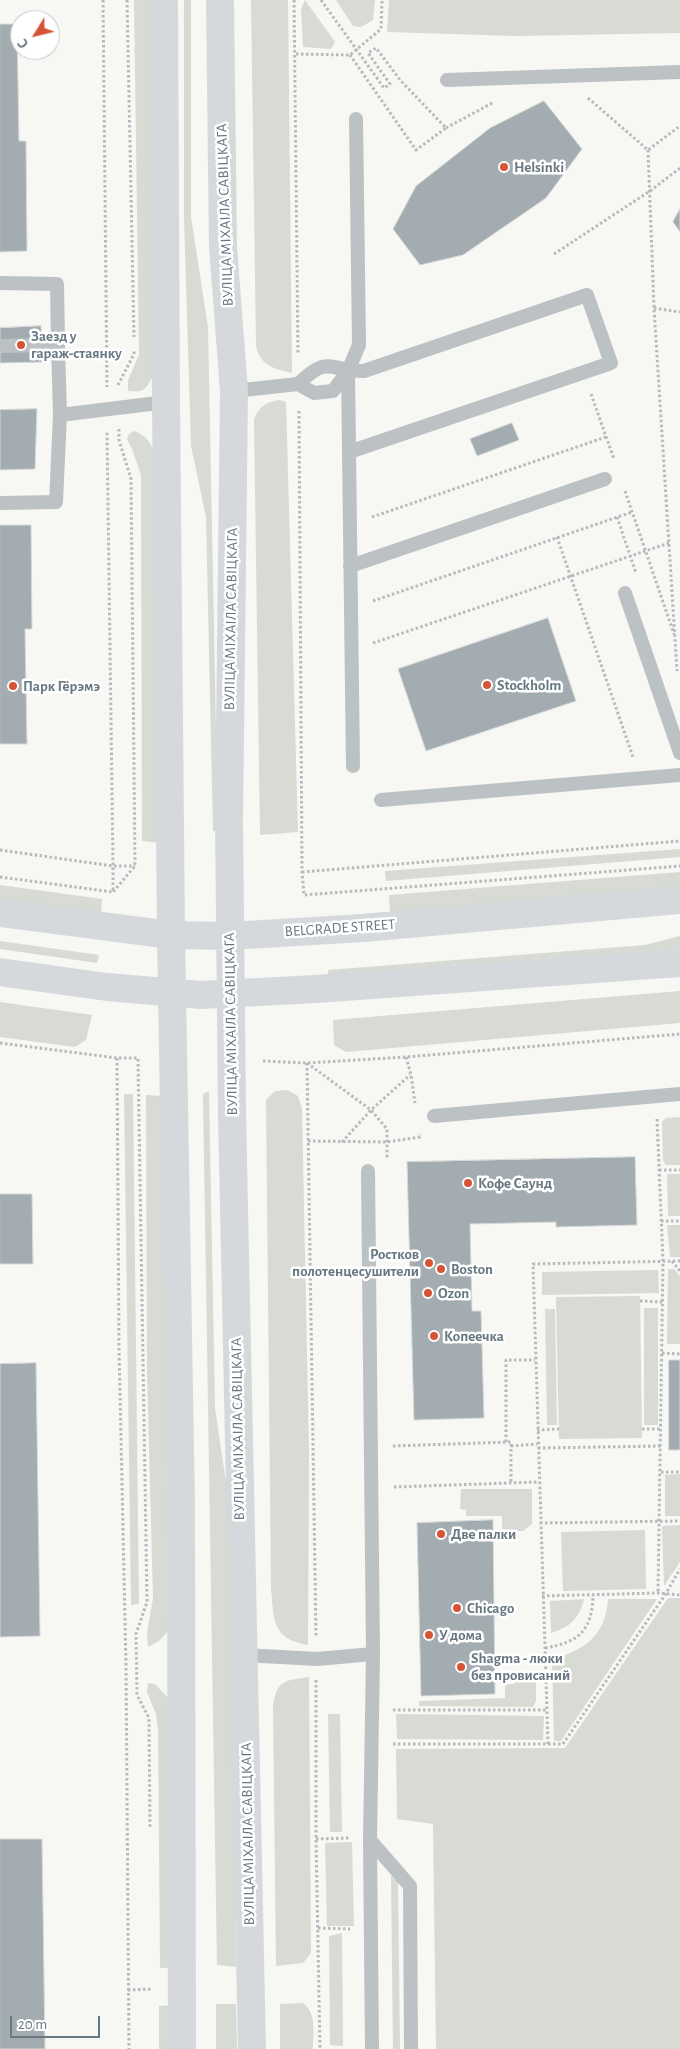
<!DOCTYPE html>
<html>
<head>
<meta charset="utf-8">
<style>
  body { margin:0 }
  #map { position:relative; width:680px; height:2049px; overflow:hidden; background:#f7f7f4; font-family:"Alegreya Sans",sans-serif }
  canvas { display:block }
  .north { position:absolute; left:10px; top:10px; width:50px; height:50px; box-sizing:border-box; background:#fff; border:1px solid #c3c9cd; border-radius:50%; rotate:234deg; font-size:14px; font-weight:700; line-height:20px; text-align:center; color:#687883 }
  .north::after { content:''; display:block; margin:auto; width:18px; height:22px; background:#d55436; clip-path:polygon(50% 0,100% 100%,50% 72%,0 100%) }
  .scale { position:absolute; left:10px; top:2016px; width:90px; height:22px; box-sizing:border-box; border:2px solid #687883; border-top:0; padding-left:6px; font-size:15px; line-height:18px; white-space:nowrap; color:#687883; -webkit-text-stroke:4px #fff; paint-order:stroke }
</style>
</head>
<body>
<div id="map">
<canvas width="680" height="2049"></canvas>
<div class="north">С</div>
<div class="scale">20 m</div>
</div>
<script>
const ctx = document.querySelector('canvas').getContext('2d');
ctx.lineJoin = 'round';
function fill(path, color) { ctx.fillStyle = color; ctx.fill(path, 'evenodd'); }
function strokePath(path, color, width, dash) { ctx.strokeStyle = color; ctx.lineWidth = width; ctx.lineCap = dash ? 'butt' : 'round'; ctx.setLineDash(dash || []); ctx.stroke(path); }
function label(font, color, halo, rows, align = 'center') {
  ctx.font = font + ' "Alegreya Sans",sans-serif'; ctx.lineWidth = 5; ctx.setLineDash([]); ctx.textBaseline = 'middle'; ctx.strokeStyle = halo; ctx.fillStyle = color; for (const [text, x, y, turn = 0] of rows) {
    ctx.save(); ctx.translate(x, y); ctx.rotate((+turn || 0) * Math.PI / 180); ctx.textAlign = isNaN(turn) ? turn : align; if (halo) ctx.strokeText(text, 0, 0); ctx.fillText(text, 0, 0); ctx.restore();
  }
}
const green = new Path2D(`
  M134 0H151L154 375C145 389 146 393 128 391V380L139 355Z
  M184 0H191V217L208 327 218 831H213L206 517 191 446 184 218Z
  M251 0H288L292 373C274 369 259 365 256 345Z
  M305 0 335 42 331 49 303 47 301 9Z
  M336 0H375L373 20 361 27 353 26Z
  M389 0H680V33L515 36 387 32Z
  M279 400 286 402 298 832 260 835 254 420C258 407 266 402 279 400Z
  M134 431C147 435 151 444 156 456L161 843 142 841 141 475 132 449 127 439 129 434Z
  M680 849V857L386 881 385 871Z
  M680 872V891L390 915 389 895Z
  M0 885 102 899 101 915 0 901Z
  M680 936V949L328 978V970L645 945Z
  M0 941 99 955 97 963 0 949Z
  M680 991V1023L346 1052 334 1045 333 1020Z
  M0 1002 92 1015 86 1040 75 1047 0 1037Z
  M287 1090 298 1096 302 1109 309 1452 308 1645C271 1639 274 1619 271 1588L266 1100 275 1091Z
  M209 1091 215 1408 228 1496 231 1579 236 1967 217 1965 203 1094Z
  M124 1094H133L139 1604 131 1605Z
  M146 1095 164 1096 168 1631 159 1641 148 1647 147 1633 153 1598 147 1371Z
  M680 1117V1165H666L663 1160 662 1122 666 1118Z
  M667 1174H680V1216H668Z
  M667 1225H680V1257H670Z
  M668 1269H674L680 1276V1344H667Z
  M658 1270 659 1293 542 1295V1272Z
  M640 1296 642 1438 559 1439 556 1297Z
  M644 1308H658V1425H644Z
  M545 1309H555L557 1425H547Z
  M680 1474V1516H665V1475Z
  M461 1489H532V1524L523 1531H502V1516H466V1510L460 1509Z
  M680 1525V1562L664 1586 662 1526Z
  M645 1530 646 1589 563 1591 561 1532Z
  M668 1598H680V2049H436L433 1824 397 1819 396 1749 565 1748Z
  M584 1599C579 1619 570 1627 551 1633L550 1601Z
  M608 1599H657L561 1741H554L552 1659C584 1651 606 1635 608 1599Z
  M514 1673 536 1675V1701L533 1707 419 1706V1701L505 1698V1684H515Z
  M309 1677 311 1953 303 1963 276 1966 273 1706C277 1679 285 1681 309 1677Z
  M148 1683 155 1684 168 1698 175 1968H160L158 1731 156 1714 147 1692Z
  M328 1714H340L342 1832H330Z
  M396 1714 544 1716 543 1740 397 1739Z
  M352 1842 354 1926H327L325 1843Z
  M391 1876 398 1882 400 2049H393Z
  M342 1933 343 2046 330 2045 329 1936Z
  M303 2003C317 2013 313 2033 313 2049H280V2004Z
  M216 2004H236L237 2049H216Z
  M174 2005V2049H159V2006Z`);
const building = new Path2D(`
  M0 24H17L19 141H26L27 251 0 252Z
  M544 101 582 149 546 198 463 255 420 265 393 229 416 186 490 128Z
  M680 209V232L673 222Z
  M41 326 42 362 0 363V328Z
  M37 409 35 469 0 470V410Z
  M512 423 519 440 477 456 470 439Z
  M0 525H31L32 629H25L27 744H0Z
  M548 618 576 701 426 751 398 669Z
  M635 1157 637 1225 556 1227V1222L470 1224 472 1311H481L484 1418 414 1420 407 1162Z
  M0 1194H32L33 1264H0Z
  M669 1360H680V1450H669Z
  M36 1363 40 1636 0 1637V1364Z
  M493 1520 495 1694 421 1696 417 1523Z
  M0 1839H42L45 2049H0Z`);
const path = new Path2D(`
  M103 0 107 387
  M127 0 134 337
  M294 0 298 354
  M321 0 384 88 390 84 368 53 376 48 401 81 446 128 416 150 350 55
  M296 54 350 55 381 29 382 0
  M588 98 648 150 680 126
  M446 128 494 102
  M648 150 654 308 677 671
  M554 254 650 191 680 168
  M654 308 680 312
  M118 385 134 354V351
  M591 394 614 459
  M299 411 302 872 304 895 680 866
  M119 429V440L131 479 135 866 113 892V866H135
  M625 491 674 634
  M372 517 606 437
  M617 517 636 573
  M557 537 633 757
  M373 601 632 512
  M373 643 669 543
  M0 850 113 866 107 431
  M302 872 680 841
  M0 877 113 892
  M0 1043 117 1058H138L147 1602 136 1634 137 1695 149 1718 150 1828
  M406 1057 411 1075 415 1103
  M117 1058 119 1347 126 1666 129 2049
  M263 1061 307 1063 406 1057 680 1034
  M307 1063 316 1637
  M307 1063 371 1110 387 1129V1158
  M657 1119 663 1261 658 1593
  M308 1141 387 1142 420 1137V1134
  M342 1142 371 1110 410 1075
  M659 1170H680
  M661 1221H680
  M672 1261 680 1271
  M640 1301 662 1302
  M662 1353 680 1354
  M642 1429H661
  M537 1430 559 1429
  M506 1442V1360H535
  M393 1446 511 1442V1483
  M511 1446 537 1444
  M538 1448 662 1446
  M661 1472H680
  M394 1487 538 1482
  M540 1523 680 1521
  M542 1596 658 1593 680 1595
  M545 1648C579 1642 592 1631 593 1595
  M316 1680V1839L320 2049
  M393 1710H547
  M393 1744H563L665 1595 680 1569
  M548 1744 533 1264 680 1261
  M316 1839 349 1838
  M318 1928 350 1929
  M128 1990 151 1989`);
const lane = new Path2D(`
  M447 80 680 72
  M0 283 57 284 58 345
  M0 346 58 345 60 415 166 402
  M298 384C330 354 327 371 364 371L587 295 611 363 349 452
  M234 391 298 384 314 393 333 391 348 371
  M0 503 56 502 60 415
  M350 566 605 479
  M625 593 680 753
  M353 766 348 371 359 345 356 119
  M381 800 680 775
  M434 1116 680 1094
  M244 1655 317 1659 373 1654 368 1171
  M370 1840 410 1886 411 2049
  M372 2049 370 1840 373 1654`);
const secondary = new Path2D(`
  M164 0 166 402 171 935 181 1506 182 2049
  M220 0 223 247 234 391 229 820 232 1114 252 2049
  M0 913 171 935 230 936 363 928 680 900
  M0 972 107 987 201 995 316 989 680 963`);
const markers = [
  [504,167,5,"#d55436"],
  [21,345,5,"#d55436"],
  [487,685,5,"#d55436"],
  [13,686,5,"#d55436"],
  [468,1183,5,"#d55436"],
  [429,1263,5,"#d55436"],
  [441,1269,5,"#d55436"],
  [428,1293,5,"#d55436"],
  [434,1336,5,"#d55436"],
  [441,1534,5,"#d55436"],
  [457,1608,5,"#d55436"],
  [429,1635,5,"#d55436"],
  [461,1667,5,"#d55436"]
];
const poiNames = [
  ["Helsinki",514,167],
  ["Заезд у",31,336],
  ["гараж-стаянку",31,353],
  ["Stockholm",497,685],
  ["Парк Гёрэмэ",23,686],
  ["Кофе Саунд",478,1183],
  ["Ростков",419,1254,"right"],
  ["полотенцесушители",419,1271,"right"],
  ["Boston",451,1269],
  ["Ozon",438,1293],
  ["Копеечка",444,1336],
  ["Две палки",451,1534],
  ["Chicago",467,1608],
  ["У дома",439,1635],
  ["Shagma - люки",471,1658],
  ["без провисаний",471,1675]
];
const streetNames = [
  ["ВУЛІЦА МІХАІЛА САВІЦКАГА",225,215,-92],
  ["ВУЛІЦА МІХАІЛА САВІЦКАГА",231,619,-89],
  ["BELGRADE STREET",340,928,-4],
  ["ВУЛІЦА МІХАІЛА САВІЦКАГА",231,1024,-91],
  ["ВУЛІЦА МІХАІЛА САВІЦКАГА",238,1429,-91],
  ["ВУЛІЦА МІХАІЛА САВІЦКАГА",248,1834,-91]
];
fill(green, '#d7dbd4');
fill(building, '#a3acb1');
strokePath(building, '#d8d8d7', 1);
strokePath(path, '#b7babd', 3, [2.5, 2.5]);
strokePath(lane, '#bcc1c4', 14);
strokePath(secondary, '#d5d9dc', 28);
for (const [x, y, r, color] of markers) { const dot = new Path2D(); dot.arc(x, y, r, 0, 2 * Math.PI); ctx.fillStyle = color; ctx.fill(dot); strokePath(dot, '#fff', 2); }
label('bold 15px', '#687883', '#fff', poiNames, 'left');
label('15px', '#687883', '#fff', streetNames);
</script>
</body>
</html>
